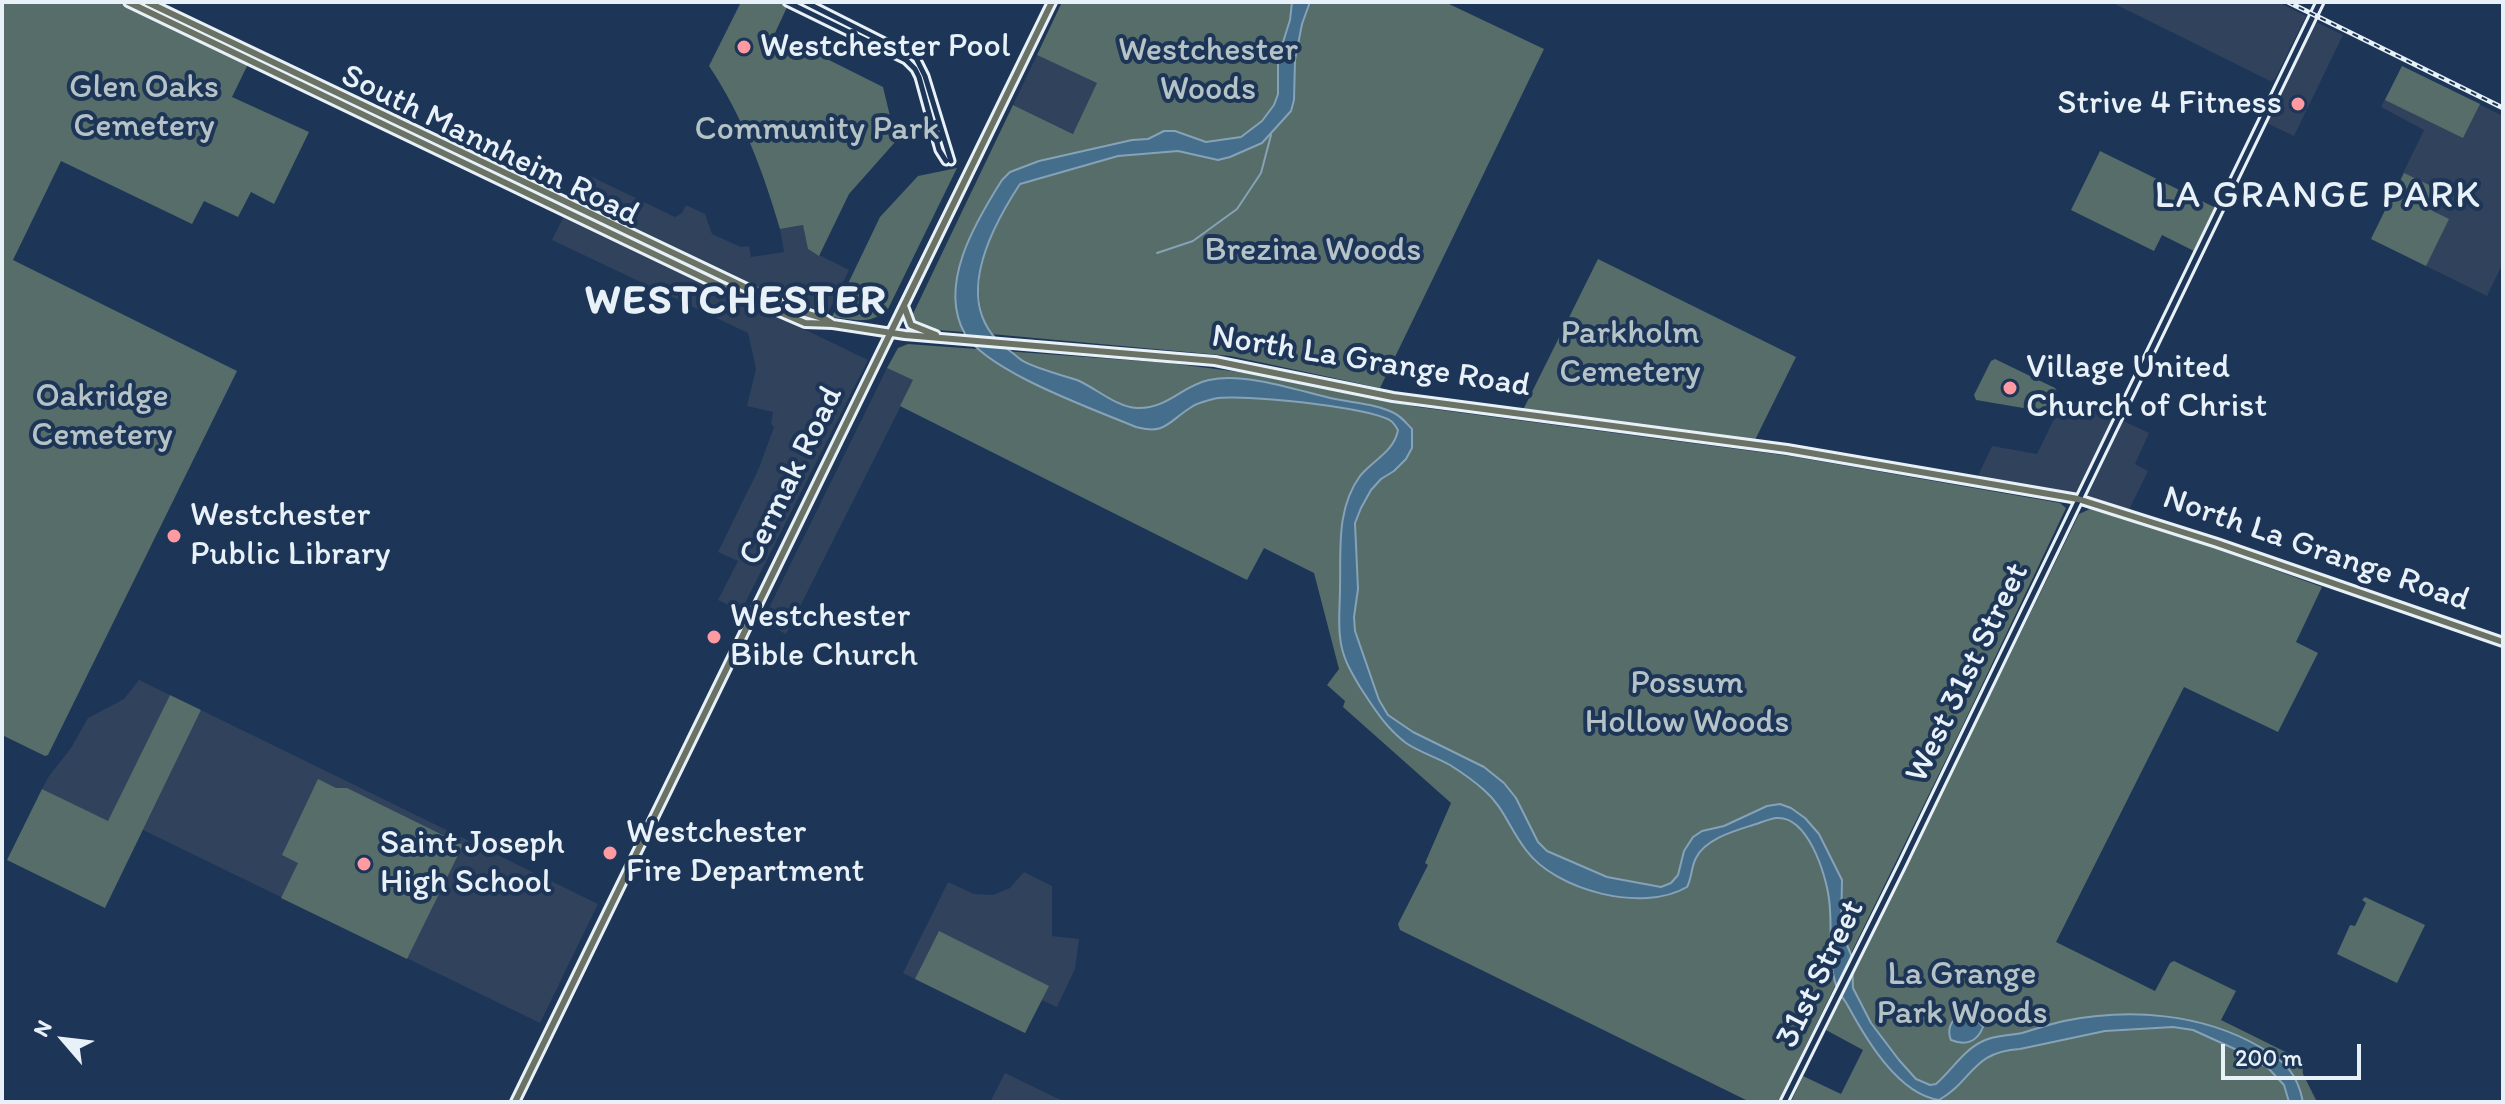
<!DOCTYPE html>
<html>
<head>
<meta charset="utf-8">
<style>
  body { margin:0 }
  #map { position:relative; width:2505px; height:1104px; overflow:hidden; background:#1d3557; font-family:Itim,sans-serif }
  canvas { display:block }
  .frame { position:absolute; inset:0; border:4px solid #e8f1f8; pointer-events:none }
  .north { position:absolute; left:24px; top:1000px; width:80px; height:80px; -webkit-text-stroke:6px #1d3557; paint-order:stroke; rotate:298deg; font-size:22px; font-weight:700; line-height:32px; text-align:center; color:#e8f1f8 }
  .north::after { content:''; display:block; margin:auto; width:28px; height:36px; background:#e8f1f8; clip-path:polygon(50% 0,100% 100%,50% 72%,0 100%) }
  .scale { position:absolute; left:2221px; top:1044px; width:140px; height:36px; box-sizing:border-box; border:4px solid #e8f1f8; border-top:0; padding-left:10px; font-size:24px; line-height:28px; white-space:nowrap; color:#e8f1f8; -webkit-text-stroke:6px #1d3557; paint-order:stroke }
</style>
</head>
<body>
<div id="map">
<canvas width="2505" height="1104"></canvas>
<div class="frame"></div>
<div class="north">N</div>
<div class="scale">200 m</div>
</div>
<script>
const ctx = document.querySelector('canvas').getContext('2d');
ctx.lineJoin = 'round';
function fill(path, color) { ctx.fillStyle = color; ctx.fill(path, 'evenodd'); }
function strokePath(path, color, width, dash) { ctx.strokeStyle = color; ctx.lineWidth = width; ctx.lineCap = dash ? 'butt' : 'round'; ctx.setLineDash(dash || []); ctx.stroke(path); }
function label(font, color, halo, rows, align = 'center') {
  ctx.font = font + ' Itim,sans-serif'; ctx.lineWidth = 8; ctx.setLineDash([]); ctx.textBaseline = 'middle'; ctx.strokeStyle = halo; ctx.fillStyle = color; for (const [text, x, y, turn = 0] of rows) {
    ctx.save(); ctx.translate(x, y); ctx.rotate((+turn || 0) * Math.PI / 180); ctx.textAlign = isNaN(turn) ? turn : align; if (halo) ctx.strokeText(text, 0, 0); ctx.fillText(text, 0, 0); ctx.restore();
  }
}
const built = new Path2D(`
  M2111 2H2278L2306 16 2275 79 2270 81Z
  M2314 21 2343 35 2294 136 2265 122Z
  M1037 55 1098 83 1074 134 1013 105Z
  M2402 66 2503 116V263L2487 296 2371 239 2424 130 2381 107Z
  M586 174 675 217 682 213 686 205 705 214 712 234 741 247 749 246 751 257 784 252 780 229 803 225 809 250 849 270 826 317 802 310 573 201Z
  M565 214 868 360 741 611 718 600 738 561 718 552 759 468 774 427 771 424 773 412 747 406 756 369 748 333 552 240Z
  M887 368 914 380 786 634 762 622Z
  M2082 400 2117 417 2077 496 1977 478 1992 446 2037 454 2054 419 2070 411Z
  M2119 419 2149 433 2135 464 2148 471 2129 510 2081 498Z
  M139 680 170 695 108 822 42 789 49 776 71 748 88 718 124 699Z
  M201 710 598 904 540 1023 143 830Z
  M1024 872 1052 886V936L1079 939 1075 969 1057 1007 1041 1000 1025 1033 903 973 948 882 974 894 993 895 1010 888Z
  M1005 1073 1065 1102H990Z`);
const green = new Path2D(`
  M2 2H117L248 64 232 97 309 132 274 204 251 192 238 217 204 201 192 224 61 161 13 260 237 371 48 755 45 756 2 735Z
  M741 2H781L788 5 775 33 883 87 896 141 849 194 819 256 808 249 803 225 780 229C763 171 743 117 709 66Z
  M1062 2H1292L1290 20 1278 58V94L1274 105 1262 121 1241 137 1206 142 1175 131 1156 134 1148 139 1132 140 1039 161 1002 180 968 242 958 271 955 290 958 311 964 332 924 329 914 324 912 316 1013 105 1073 134 1097 83 1037 55Z
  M1310 2H1449V4L1544 49 1380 388 1231 356 991 334C962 284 992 227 1021 184L1118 156 1178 151 1218 160 1262 143 1291 110 1294 100 1295 60 1302 24Z
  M2402 66 2480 104 2463 138 2385 100Z
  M2100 151 2218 209 2196 252 2162 235 2154 251 2071 210Z
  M957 168 888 309C872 325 854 320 832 317L880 217 918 176Z
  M2404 173 2444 192 2436 209 2396 190Z
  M2394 192 2449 219 2426 266 2371 239Z
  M1598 259 1796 357 1755 440 1523 410Z
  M908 344 1169 363 1239 372 1418 407 1790 456 2060 503 2066 508 1962 727 1778 1102H1750L1400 930 1398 924 1428 865 1425 863 1451 803 1343 707 1345 701 1327 685 1339 669 1314 573 1264 548 1247 580 900 406 913 380 887 368 898 348Z
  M1995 359 2055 388 2057 392 2047 412 1976 400 1974 395 1991 361Z
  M2090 509 2156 527 2322 587 2296 642 2318 653 2278 732 2184 687 2056 942 2155 991 2170 963 2174 961 2236 991 2221 1020 2302 1060 2303 1074 2317 1102H1791L1803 1076 1841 1094 1863 1050 1826 1030 2079 514Z
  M170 695 201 710 105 908 7 860 42 789 108 821Z
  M318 779 336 788H347L463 845 407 959 281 898 298 863 282 855Z
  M2365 897 2425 925 2397 983 2337 954 2350 925 2355 926 2366 903 2362 900Z
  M939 931 1049 986 1025 1033 915 979Z`);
const water = new Path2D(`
  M1292 2H1310L1302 24 1295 60 1294 100 1291 111 1262 143 1230 157 1218 160 1178 151 1118 156 1020 184C995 222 960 286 989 330 996 342 1010 350 1020 359 1028 366 1064 376 1077 380 1096 388 1116 407 1137 408 1168 409 1181 386 1209 380 1246 372 1299 391 1335 399 1354 403 1377 404 1394 413 1402 417 1407 424 1412 429V448L1406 459 1394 471 1381 479 1371 490 1361 508 1355 523 1358 589 1354 617 1355 631 1379 700 1388 715 1413 732 1484 767 1504 783 1516 798 1538 842 1547 851 1607 877 1661 887 1671 883 1678 875 1684 851 1693 837 1702 831 1724 826 1767 806 1780 804 1791 808 1805 818 1819 834 1842 880 1841 931 1852 957 1853 988 1871 1023 1899 1060 1916 1079 1930 1085 1936 1084C1951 1071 1963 1051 1981 1042 1994 1035 2008 1036 2022 1033 2036 1029 2050 1024 2064 1021 2129 1008 2202 1013 2260 1047 2285 1062 2297 1072 2303 1102H2289L2284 1085 2269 1069 2248 1055 2193 1030 2173 1027 2105 1031 2020 1049C1971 1052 1974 1080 1939 1100 1898 1094 1866 1039 1848 1006 1844 999 1838 992 1836 985 1827 957 1833 927 1829 899 1826 875 1808 815 1776 818 1769 819 1760 823 1753 825 1734 831 1705 839 1696 858 1691 867 1692 878 1687 887 1643 913 1556 891 1526 850 1510 830 1504 807 1484 790 1474 781 1461 772 1450 765 1436 757 1419 752 1406 743 1385 727 1374 708 1360 687 1350 670 1342 657 1340 637 1338 621 1340 604 1340 588 1341 550 1336 509 1360 476 1373 460 1394 452 1398 430 1396 427 1394 423 1391 421 1370 407 1239 393 1213 399 1206 401 1196 403 1190 408 1168 422 1165 435 1136 427 1093 409 988 372 965 334 937 285 976 221 1002 180L1010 172 1039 161 1132 140 1148 139 1164 131H1175L1206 142 1241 137 1262 121 1274 105 1278 94V58L1290 20Z
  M1958 1016C1967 1016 1978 1019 1983 1027 1977 1042 1966 1046 1951 1040 1947 1031 1950 1022 1958 1016Z`);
const stream = new Path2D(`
  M1157 253 1193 241 1237 209 1261 173 1271 135`);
const secondary = new Path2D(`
  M787 2 906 60 915 69 919 77 939 150 946 161
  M805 2 916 58 925 76 951 161
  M1784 1102 1901 867 2320 2`);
const primary = new Path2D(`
  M128 2 731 291 805 323 833 324 905 335 1215 361 1393 397 1787 449 2078 499 2217 543 2503 642
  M147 2 755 292 792 309 825 319 833 324
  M904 306 911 325 936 335
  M515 1102 1052 2`);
const rail = new Path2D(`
  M2288 2 2503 108`);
const markers = [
  [744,47,8,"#ff9aa2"],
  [2298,104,8,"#ff9aa2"],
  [2010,388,8,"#ff9aa2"],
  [174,536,8,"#ff9aa2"],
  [714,637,8,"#ff9aa2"],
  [610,853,8,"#ff9aa2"],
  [364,864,8,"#ff9aa2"]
];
const poiNames = [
  ["Westchester Pool",760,47],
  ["Strive 4 Fitness",2282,104,"right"],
  ["Village United",2026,368],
  ["Church of Christ",2026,407],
  ["Westchester",190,516],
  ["Public Library",190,555],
  ["Westchester",730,617],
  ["Bible Church",730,656],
  ["Westchester",626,833],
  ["Fire Department",626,872],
  ["Saint Joseph",380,844],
  ["High School",380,883]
];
const parkNames = [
  ["Westchester",1208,51],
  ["Woods",1208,90],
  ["Glen Oaks",144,88],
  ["Cemetery",144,127],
  ["Community Park",817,130],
  ["Brezina Woods",1313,251],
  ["Parkholm",1630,334],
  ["Cemetery",1630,373],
  ["Oakridge",102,397],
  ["Cemetery",102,436],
  ["Possum",1687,684],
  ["Hollow Woods",1687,723],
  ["La Grange",1962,975],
  ["Park Woods",1962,1014]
];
const streetNames = [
  ["South Mannheim Road",490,146,26],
  ["North La Grange Road",1371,362,9],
  ["Cermak Road",792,476,-64],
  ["North La Grange Road",2316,550,19],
  ["West 31st Street",1968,673,-64],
  ["31st Street",1821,974,-64]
];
const quarterNames = [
  ["LA GRANGE PARK",2318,197]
];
const districtNames = [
  ["WESTCHESTER",736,302]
];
fill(built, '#31425d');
fill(green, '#566d69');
fill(water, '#456e8c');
strokePath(water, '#86a2b7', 2);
strokePath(stream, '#86a2b7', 2);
strokePath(secondary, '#e8f1f8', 11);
strokePath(primary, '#e8f1f8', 12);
strokePath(secondary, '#1d3557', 5);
strokePath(primary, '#6a7165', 6);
strokePath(rail, '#e8f1f8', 5);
strokePath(rail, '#1d3557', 2, [6]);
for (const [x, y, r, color] of markers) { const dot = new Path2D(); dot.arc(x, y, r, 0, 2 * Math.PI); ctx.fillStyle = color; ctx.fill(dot); strokePath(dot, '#1d3557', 3); }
label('34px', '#e8f1f8', '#1d3557', poiNames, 'left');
label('34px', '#b5c3c6', '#1d3557', parkNames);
label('34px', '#e8f1f8', '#1d3557', streetNames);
ctx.letterSpacing = '2px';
label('38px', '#e8f1f8', '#1d3557', quarterNames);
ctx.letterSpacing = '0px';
ctx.letterSpacing = '2px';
label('bold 42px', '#e8f1f8', '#1d3557', districtNames);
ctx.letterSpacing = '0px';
</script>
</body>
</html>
